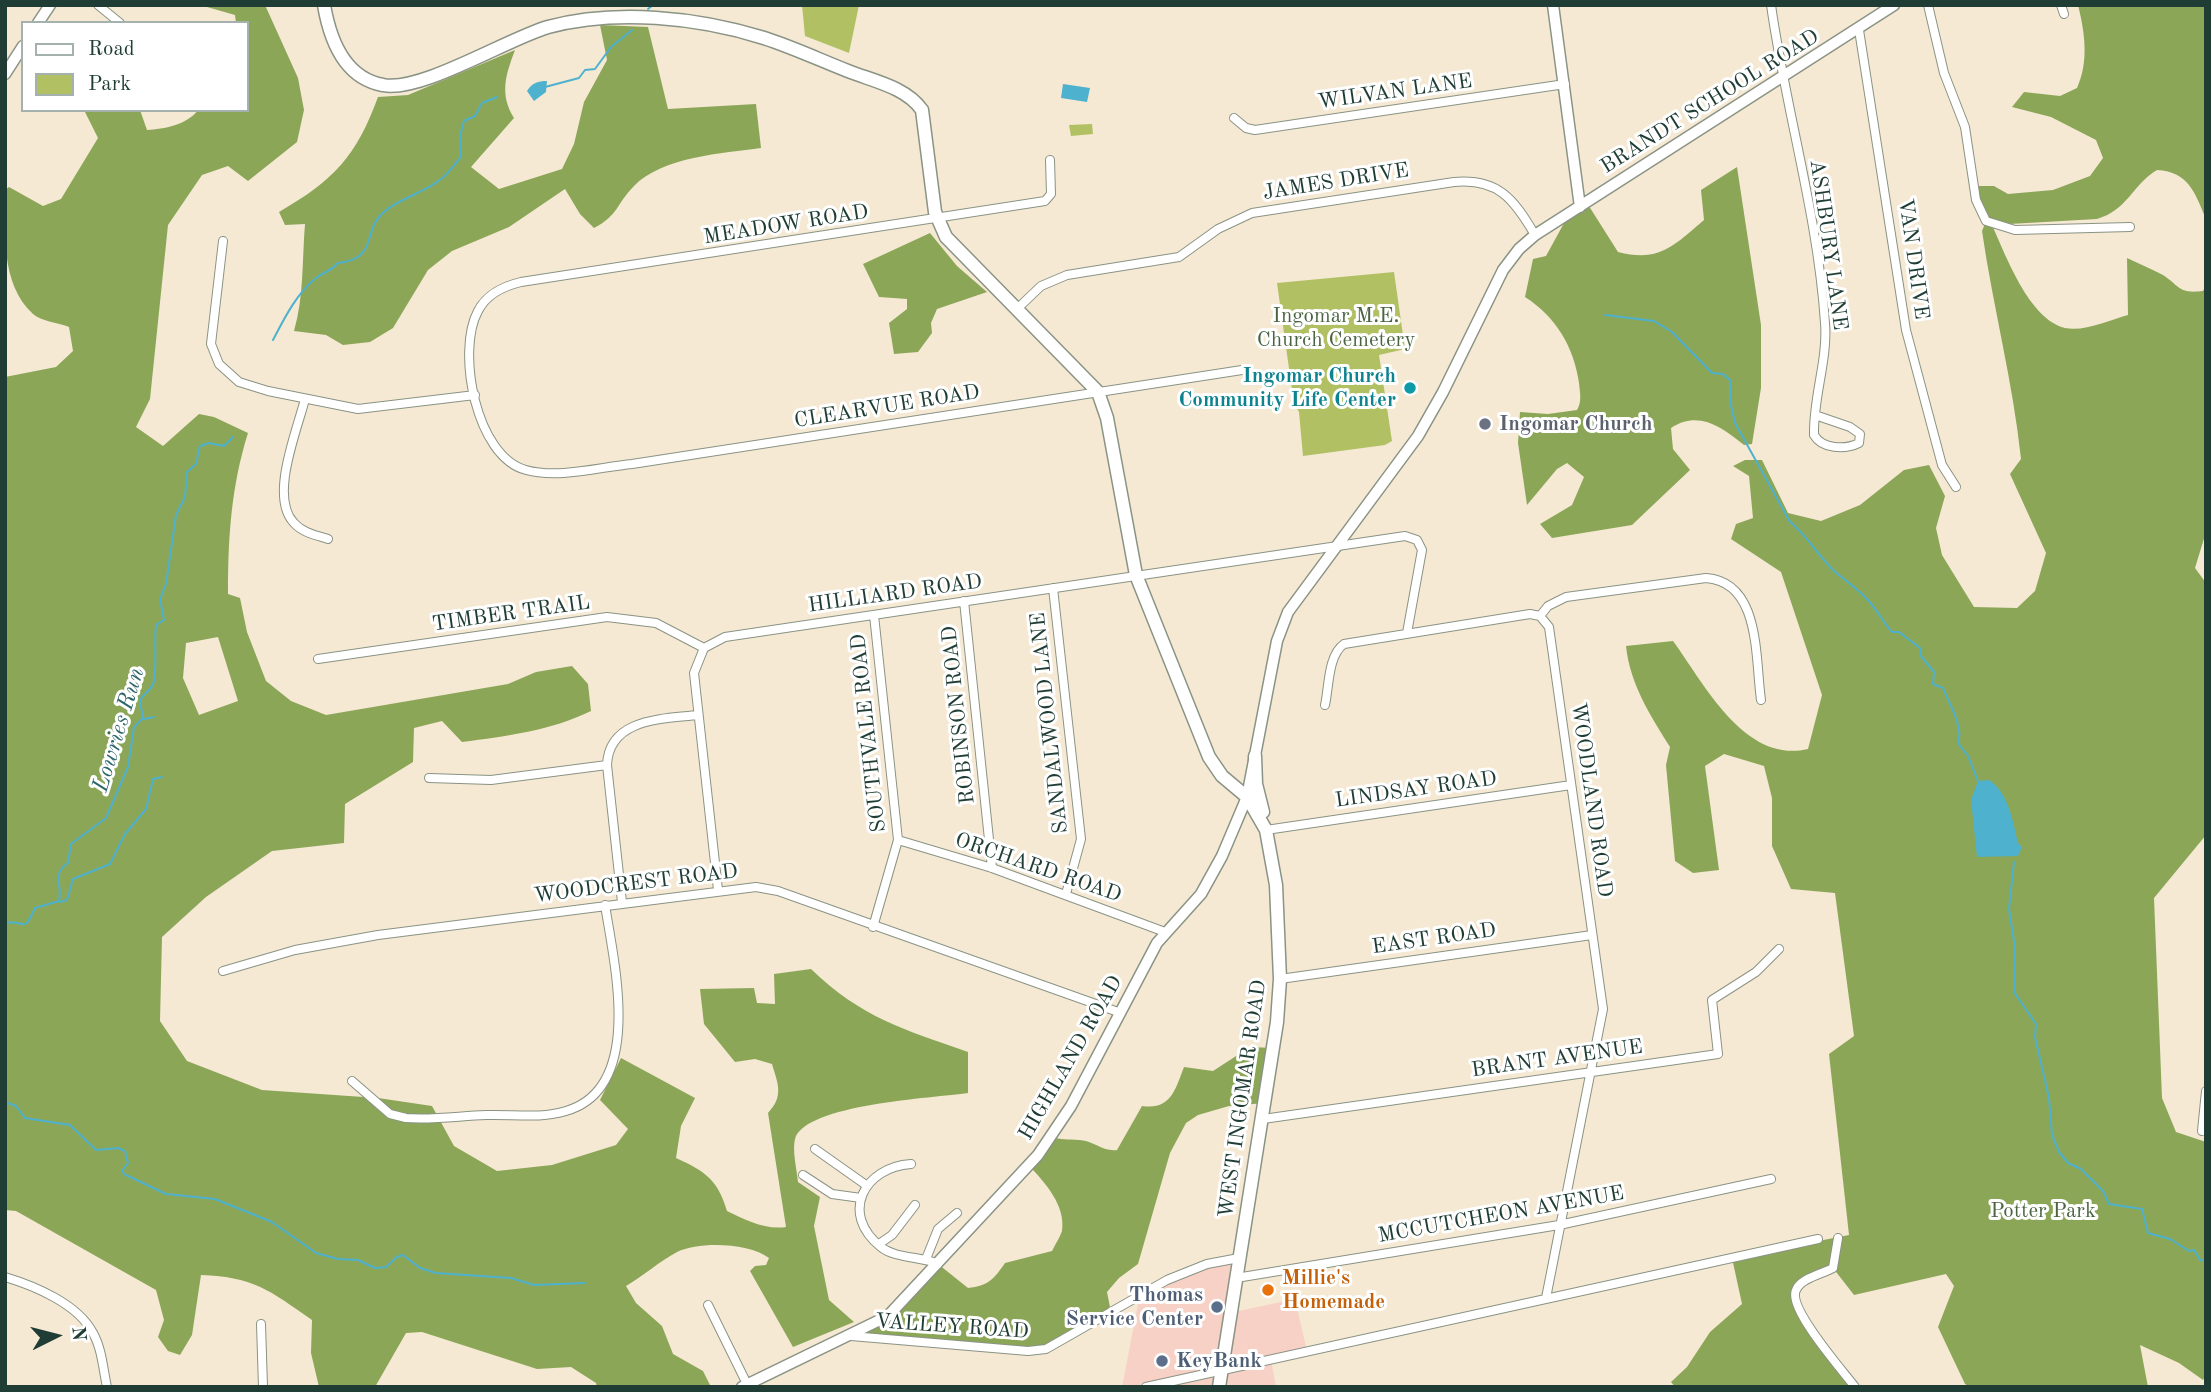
<!DOCTYPE html>
<html>
<head>
<meta charset="utf-8">
<style>
  body { margin:0 }
  #map { position:relative; width:2211px; height:1392px; overflow:hidden; background:#f5e9d4; font-family:"Old Standard TT",serif }
  canvas { display:block }
  .frame { position:absolute; inset:0; border:7px solid #1f3d34; pointer-events:none }
  .legend { position:absolute; left:21px; top:21px; width:228px; height:91px; box-sizing:border-box; background:#fff; border:2px solid #a5b1ae; margin:0; padding:9px 12px; list-style:none; font-size:21px; color:#1f3d34 }
  .legend li { display:flex; align-items:center; gap:14px; height:35px }
  .legend b { width:35px; border:2px solid #a5b1ae }
  .north { position:absolute; left:21px; top:1301px; width:70px; height:70px; -webkit-text-stroke:5px #fff; paint-order:stroke; rotate:84deg; font-size:19px; font-weight:700; line-height:28px; text-align:center; color:#1f3d34 }
  .north::after { content:''; display:block; margin:auto; width:24px; height:32px; background:#1f3d34; clip-path:polygon(50% 0,100% 100%,50% 72%,0 100%) }
</style>
</head>
<body>
<div id="map">
<canvas width="2211" height="1392"></canvas>
<div class="frame"></div>
<ul class="legend">
<li><b style="height:9px;background:#fff"></b>Road</li>
<li><b style="height:19px;background:#b0c062"></b>Park</li>
</ul>
<div class="north">N</div>
</div>
<script>
const ctx = document.querySelector('canvas').getContext('2d');
ctx.lineJoin = 'round';
function fill(path, color) { ctx.fillStyle = color; ctx.fill(path, 'evenodd'); }
function strokePath(path, color, width, dash) { ctx.strokeStyle = color; ctx.lineWidth = width; ctx.lineCap = dash ? 'butt' : 'round'; ctx.setLineDash(dash || []); ctx.stroke(path); }
function label(font, color, halo, rows, align = 'center') {
  ctx.font = font + ' "Old Standard TT",serif'; ctx.lineWidth = 6; ctx.setLineDash([]); ctx.textBaseline = 'middle'; ctx.strokeStyle = halo; ctx.fillStyle = color; for (const [text, x, y, turn = 0] of rows) {
    ctx.save(); ctx.translate(x, y); ctx.rotate((+turn || 0) * Math.PI / 180); ctx.textAlign = isNaN(turn) ? turn : align; if (halo) ctx.strokeText(text, 0, 0); ctx.fillText(text, 0, 0); ctx.restore();
  }
}
const built = new Path2D(`
  M1239 1258 1219 1387H1122L1140 1294 1167 1280Z
  M1295 1299 1307 1351 1271 1360 1276 1387H1225L1234 1312Z`);
const green = new Path2D(`
  M802 5H859L849 53 805 36Z
  M1092 124 1093 134 1071 136 1069 125Z
  M1394 272 1405 349 1379 355 1392 441 1385 445 1303 456 1299 412 1294 404 1277 283Z`);
const forest = new Path2D(`
  M200 5H265L298 78 304 110 297 142 248 181 228 166 202 175 168 225 150 399 136 427 163 446 199 414 214 417 248 433C231 487 228 538 228 594L240 598 247 632 266 681 291 701 326 715 508 684 536 672 572 666 588 684 591 711C550 731 507 736 462 742L442 721 414 728 413 762 345 804 344 843 272 851 206 897 162 937 160 1021 187 1061 262 1090 378 1098 432 1106 454 1146 497 1171 552 1165 616 1145 628 1129 600 1100 621 1058 695 1098 681 1126 676 1158C705 1171 718 1180 727 1211 746 1220 765 1230 786 1227L768 1113C784 1096 778 1084 772 1064L755 1059 735 1062 704 1024 700 989 754 988 757 1003 775 1004 774 974 811 969C862 1018 903 1029 968 1052V1093C934 1098 805 1104 795 1139 792 1151 797 1170 798 1182L820 1197 814 1226 829 1300 854 1322 793 1347 750 1271 755 1266 766 1265 769 1258C749 1243 700 1241 677 1252 660 1261 643 1276 626 1286L636 1303 662 1326 673 1354 703 1371 711 1387H597L596 1383 571 1367 537 1369 422 1332 406 1333 375 1387H319L311 1353 312 1320C269 1290 254 1277 201 1275L192 1335 180 1355 168 1351 158 1337 164 1320 156 1290 16 1211 5 1210V377L56 367 73 351 69 327C59 323 41 321 33 314 0 284 5 230 5 190L9 187 43 206 61 199 98 138 84 110H140L147 130C164 129 187 125 198 110H247V23H236L235 15ZM218 637 238 701 199 715 183 678 186 643Z
  M2078 5H2206V219C2195 193 2189 172 2157 170 2133 184 2128 210 2097 219L1992 225C2006 256 2029 319 2065 328 2084 332 2110 320 2128 315L2127 258C2139 264 2152 269 2163 275 2180 286 2178 294 2203 291L2206 285V532L2195 568 2206 583V835L2154 898 2162 1098 2176 1132 2206 1142V1374L2203 1380 2179 1363 2140 1345 2148 1387H1970L1965 1384 1938 1327 1954 1286 1946 1274 1854 1295 1833 1268 1796 1288 1800 1314 1855 1387H1675L1671 1382 1687 1367 1710 1332 1742 1304 1732 1258 1849 1235 1829 1054 1854 1036 1835 893 1791 889 1772 846V798L1764 766 1724 754 1705 766 1719 870 1693 873 1675 861 1666 765 1670 747C1650 715 1630 684 1626 646L1673 641C1705 685 1745 764 1808 749L1822 695 1781 572 1731 539 1736 524 1753 518 1749 476 1733 466 1745 460H1762L1788 513 1821 521 1860 505 1904 470 1929 465 1945 496 1936 528 1942 555 1974 607 2017 608 2035 591 2046 553 2010 474 2021 459C2013 382 1993 307 1982 231L1986 221 1972 186H1994L2008 194 2053 190 2090 176 2103 158 2096 140 2051 117 2012 107 2024 92 2060 96 2077 88C2089 62 2085 33 2078 5Z
  M600 25 648 27 668 109 756 104 761 148C723 153 662 157 634 186 617 203 618 216 594 228L580 214 565 189 509 227 452 251 428 270 393 328 370 342 343 345 326 335 294 331C304 297 302 260 305 224L285 225 279 212C334 180 356 157 378 97L408 95 515 50C506 74 499 94 514 118L471 167 499 189 562 169 574 144 584 102 607 60Z
  M1737 167 1761 325V388L1752 444 1744 445C1721 427 1699 410 1671 428L1673 449 1690 470 1632 525 1552 538 1540 524 1572 505 1584 477 1567 463 1557 469 1527 505 1518 443 1520 412 1548 414 1577 410C1582 401 1580 394 1579 383 1574 347 1556 317 1525 297L1533 259 1546 256 1569 214 1587 203 1618 252C1660 263 1674 245 1704 220L1701 190Z
  M930 233 957 266 987 292 937 309 931 323 932 333 918 352 894 354 889 323 907 309V299L879 297 863 264Z
  M1250 1047 1273 1048 1265 1103 1229 1106 1198 1115 1186 1123 1170 1153 1138 1264 1119 1278 1107 1292 1111 1312 1046 1349 851 1336 872 1326 938 1264 968 1288C988 1286 994 1279 1005 1263L1052 1251C1055 1245 1060 1237 1062 1231 1066 1206 1045 1182 1029 1166L1051 1137C1061 1140 1068 1139 1079 1140 1092 1140 1103 1152 1117 1150L1142 1106C1171 1110 1175 1090 1184 1067L1213 1071Z`);
const water = new Path2D(`
  M547 81 546 92 534 101 527 91C532 83 538 81 547 81Z
  M1063 84 1090 88 1087 102 1061 98Z
  M1989 780C2008 792 2013 821 2018 843L2022 847 2018 856 1977 857 1971 800 1978 781Z`);
const stream = new Path2D(`
  M648 9 653 5
  M545 87 579 78 585 70 595 69 611 47 632 30
  M1605 315 1654 321 1672 332 1712 373 1723 374 1731 381 1730 401 1735 423 1790 522C1805 533 1820 558 1834 571 1846 581 1858 589 1868 600 1877 610 1883 622 1892 632H1899L1920 648 1921 656 1934 672 1933 684 1943 688C1949 703 1964 728 1958 743L1968 756 1978 781
  M273 340C284 319 296 294 316 278 325 271 329 273 338 263 377 259 364 233 379 217 395 199 423 194 441 179 448 174 454 165 460 158V136L464 121 475 116 482 103 497 97
  M143 719C143 713 141 709 140 703 139 695 152 692 154 681 157 663 154 643 156 625L164 620 160 599 166 584 176 515 185 497 187 472 196 464 200 446 209 443 224 446 233 437
  M144 719 154 717
  M2014 862 2009 909 2015 948 2014 992 2036 1024 2035 1037 2049 1098 2052 1135 2059 1152 2068 1163 2081 1169 2103 1191 2109 1204 2142 1209 2148 1233 2170 1239 2189 1251 2194 1250 2200 1260 2206 1261
  M60 902 67 900 73 879 110 864 125 834 146 809 153 779 162 777
  M5 923C27 919 22 936 35 908L59 901C63 885 51 874 68 863L71 844 106 818 128 767 134 727 142 719
  M5 1102 16 1106 25 1118 70 1125 96 1150 118 1148 125 1151 128 1163 122 1171 124 1174 166 1194 215 1199 272 1222 316 1253 338 1259 358 1260 375 1268 386 1267 397 1257 403 1255 420 1268 436 1273 511 1278 534 1285 585 1283`);
const minor = new Path2D(`
  M98 5 120 23
  M1771 5C1786 111 1818 216 1825 323 1828 360 1813 397 1814 435 1822 449 1845 450 1859 443L1860 434 1850 427 1815 415
  M1928 5 1944 73 1965 127 1976 200 1986 221 2015 230 2130 227
  M2061 5 2064 14
  M1859 30 1906 330 1942 465 1956 487
  M1234 118 1246 128 1255 130 1565 84
  M1050 160 1051 194 1045 201 521 282C504 286 486 295 478 311 456 351 476 457 526 470 558 479 600 467 632 464L1242 370
  M223 241 211 344 219 364 239 382 268 391 358 409 475 395
  M1018 308 1041 286 1067 275 1179 257 1218 229 1252 213 1454 182C1498 178 1514 199 1535 235
  M305 399C297 431 269 497 294 523 303 533 316 535 328 539
  M1053 588 1081 839 1066 894
  M964 601 992 868
  M1540 616 1548 606 1566 597 1706 578C1761 582 1755 658 1761 700
  M318 659 607 617 656 623 704 648
  M1325 705C1329 687 1328 655 1344 644L1530 614 1540 616 1549 627 1603 1009 1546 1298
  M429 778 491 780 607 765
  M1266 830 1571 785
  M898 840 992 868 1165 932
  M718 890 694 673 704 648 725 637 1405 536 1417 540 1422 550 1407 633
  M622 902 607 765C609 718 663 719 697 715
  M873 927 898 840 874 615
  M223 971 295 950 378 935 756 887 778 891 1121 1013
  M1280 979 1592 935
  M352 1081 390 1114 406 1118C433 1120 459 1116 486 1115 513 1114 540 1119 566 1111 645 1088 614 963 605 905
  M1263 1119 1718 1054 1712 1000 1756 972 1779 949
  M2202 1131 2206 1091
  M815 1149 866 1185
  M911 1164C864 1167 839 1214 881 1247 896 1259 921 1256 938 1264
  M803 1175 832 1194 861 1198
  M1838 1238 1833 1268C1822 1274 1801 1278 1796 1290 1787 1308 1843 1371 1855 1387
  M879 1244 892 1235 915 1205
  M926 1259 938 1229 957 1213
  M5 1277C35 1286 78 1304 93 1333 102 1349 103 1369 107 1387
  M1236 1278 1559 1225 1771 1179
  M708 1305 747 1384
  M261 1324 263 1387
  M851 1336 1028 1351 1046 1349 1167 1280 1207 1264 1239 1258
  M1146 1387 1818 1239`);
const tertiary = new Path2D(`
  M1553 5 1580 207
  M38 23 50 5
  M5 74 23 46
  M742 1387 888 1316 1038 1155 1071 1106 1157 943 1201 894 1222 856 1247 797 1277 641 1288 612 1418 436 1443 392 1503 270 1519 249 1535 235 1894 5`);
const primary = new Path2D(`
  M324 5C330 40 344 78 383 85 420 93 507 39 548 27 615 9 697 17 764 38 792 47 820 60 848 71 873 81 906 87 922 110L935 212 946 237 1098 392 1107 418 1136 575 1209 757 1222 776 1247 797 1266 830 1276 885 1280 979 1277 1022 1219 1387
  M1255 756 1256 784 1263 812`);
const markers = [
  [1410,388,7,"#0f9aa8"],
  [1485,424,7,"#6b7280"],
  [1268,1290,7,"#e8710a"],
  [1217,1307,7,"#5c6f8a"],
  [1162,1361,7,"#5c6f8a"]
];
const streetNames = [
  ["WILVAN LANE",1395,92,-8],
  ["BRANDT SCHOOL ROAD",1710,102,-32],
  ["JAMES DRIVE",1336,182,-9],
  ["MEADOW ROAD",786,225,-9],
  ["ASHBURY LANE",1828,245,82],
  ["VAN DRIVE",1913,259,82],
  ["CLEARVUE ROAD",887,407,-9],
  ["HILLIARD ROAD",895,594,-8],
  ["TIMBER TRAIL",511,614,-8],
  ["ROBINSON ROAD",959,715,-96],
  ["SANDALWOOD LANE",1050,723,-96],
  ["SOUTHVALE ROAD",869,733,-96],
  ["LINDSAY ROAD",1416,790,-8],
  ["WOODLAND ROAD",1591,800,82],
  ["ORCHARD ROAD",1038,868,19],
  ["WOODCREST ROAD",636,884,-7],
  ["EAST ROAD",1434,939,-8],
  ["HIGHLAND ROAD",1071,1058,-60],
  ["BRANT AVENUE",1557,1059,-8],
  ["WEST INGOMAR ROAD",1243,1099,-82],
  ["MCCUTCHEON AVENUE",1501,1215,-10],
  ["VALLEY ROAD",952,1327,4]
];
const parkNames = [
  ["Ingomar M.E.",1336,316],
  ["Church Cemetery",1336,340],
  ["Potter Park",2043,1211]
];
const cultureNames = [
  ["Ingomar Church",1396,376],
  ["Community Life Center",1396,400]
];
const worshipNames = [
  ["Ingomar Church",1499,424]
];
const foodNames = [
  ["Millie's",1282,1278],
  ["Homemade",1282,1302]
];
const serviceNames = [
  ["Thomas",1203,1295],
  ["Service Center",1203,1319],
  ["KeyBank",1176,1361,"left"]
];
const waterNames = [
  ["Lowries Run",119,730,-73]
];
fill(built, '#f7d1c6');
fill(green, '#b0c062');
fill(forest, '#8ca658');
fill(water, '#4eb1cd');
strokePath(stream, '#4eb1cd', 2);
strokePath(minor, '#8a9384', 10);
strokePath(tertiary, '#8a9384', 13);
strokePath(primary, '#8a9384', 15);
strokePath(minor, '#fff', 8);
strokePath(tertiary, '#fff', 10);
strokePath(primary, '#fff', 12);
for (const [x, y, r, color] of markers) { const dot = new Path2D(); dot.arc(x, y, r, 0, 2 * Math.PI); ctx.fillStyle = color; ctx.fill(dot); strokePath(dot, '#fff', 2.5); }
label('21px', '#1f3d34', '#fff', streetNames);
label('21px', '#4a6442', '#fff', parkNames);
label('bold 21px', '#0d838f', '#fff', cultureNames, 'right');
label('bold 21px', '#5b616d', '#fff', worshipNames, 'left');
label('bold 21px', '#c56008', '#fff', foodNames, 'left');
label('bold 21px', '#4e5e75', '#fff', serviceNames, 'right');
label('italic 23px', '#2f666a', '#fff', waterNames);
</script>
</body>
</html>
